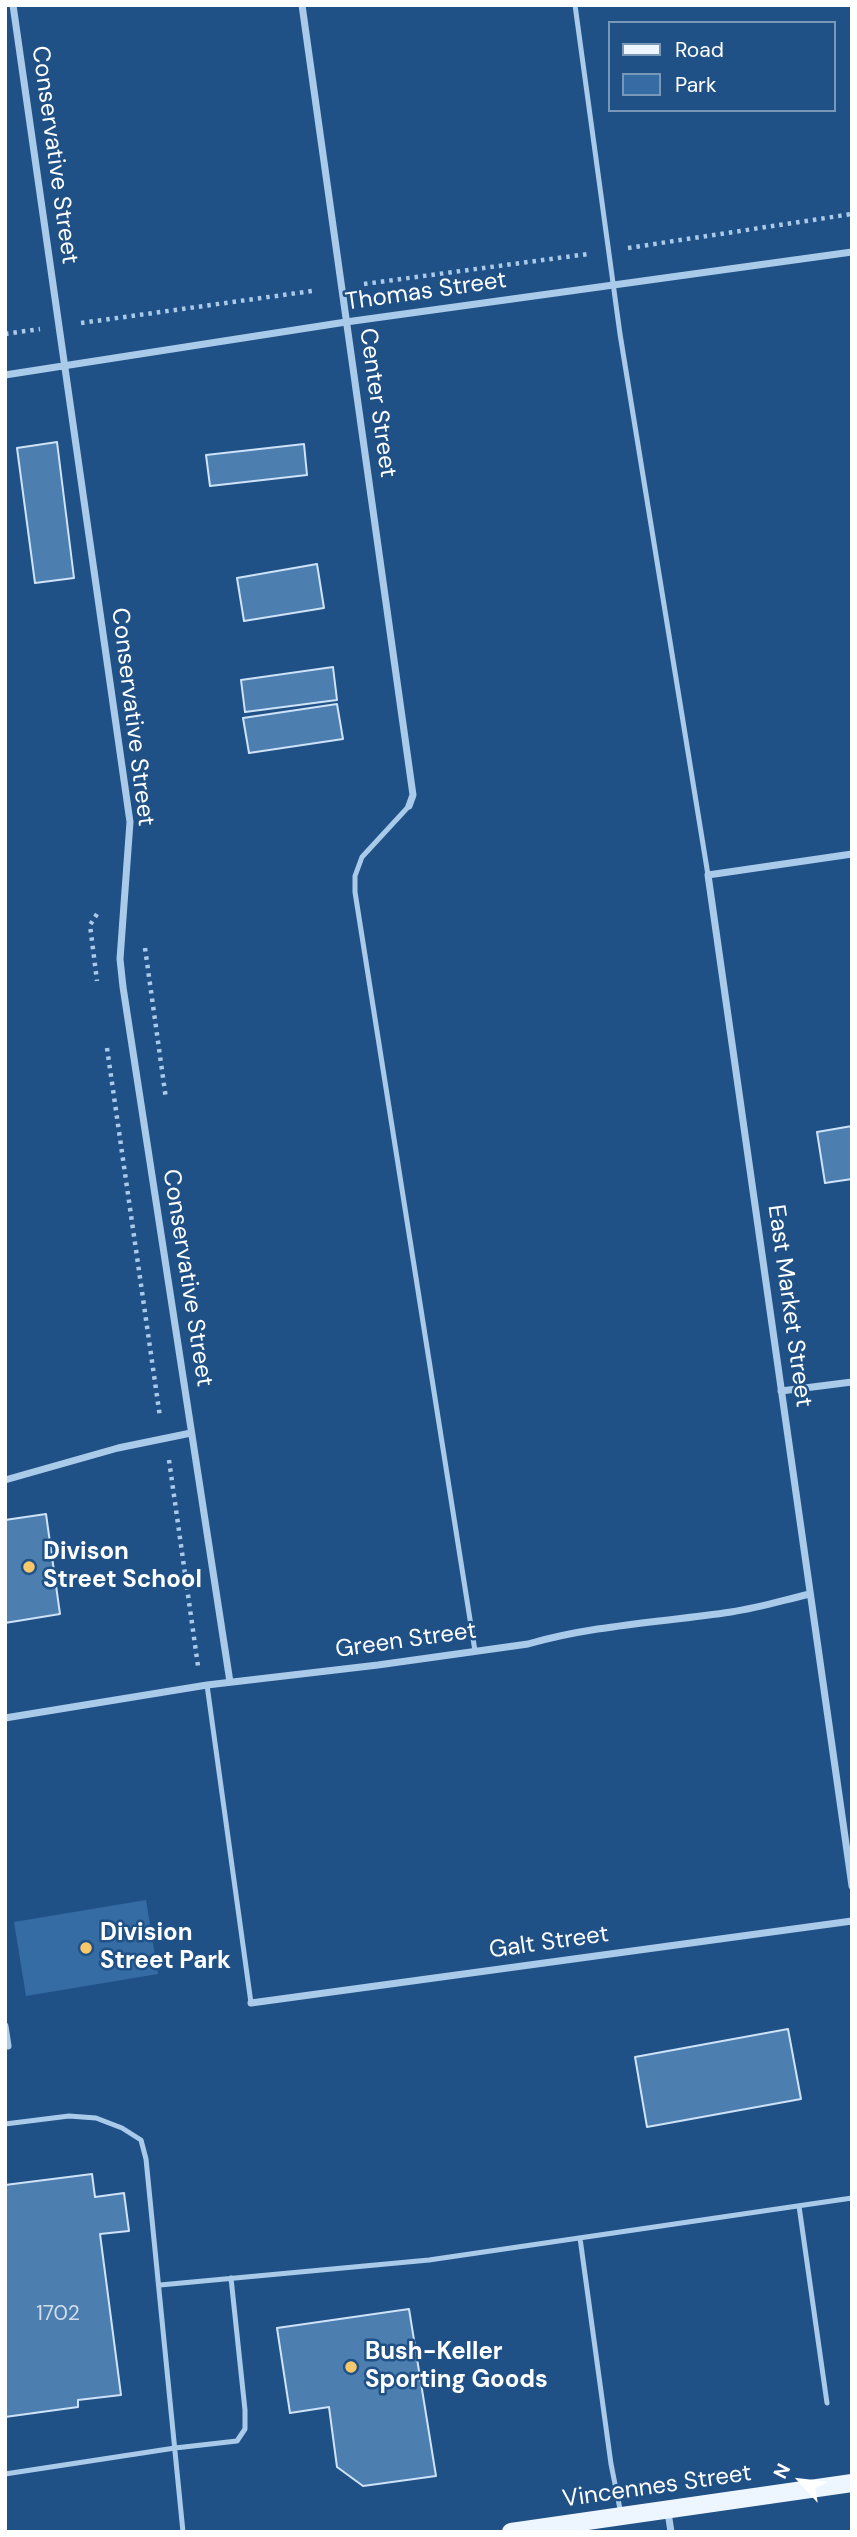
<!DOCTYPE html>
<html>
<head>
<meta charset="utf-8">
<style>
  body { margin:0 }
  #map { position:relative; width:857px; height:2537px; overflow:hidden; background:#205186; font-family:"DM Sans",sans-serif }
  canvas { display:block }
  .frame { position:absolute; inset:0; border:7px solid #fff; pointer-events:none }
  .legend { position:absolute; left:608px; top:21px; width:228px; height:91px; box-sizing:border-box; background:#205186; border:2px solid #7997b6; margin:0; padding:9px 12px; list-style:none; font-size:21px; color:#fff }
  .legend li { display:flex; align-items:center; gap:14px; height:35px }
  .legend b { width:35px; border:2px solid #7997b6 }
  .north { position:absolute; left:766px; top:2446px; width:70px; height:70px; -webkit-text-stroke:5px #205186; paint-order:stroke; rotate:297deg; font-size:19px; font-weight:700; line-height:28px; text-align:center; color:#fff }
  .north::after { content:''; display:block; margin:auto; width:24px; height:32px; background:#fff; clip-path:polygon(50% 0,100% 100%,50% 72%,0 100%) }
</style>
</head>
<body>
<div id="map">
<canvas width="857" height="2537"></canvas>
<div class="frame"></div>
<ul class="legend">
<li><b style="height:9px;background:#edf5fe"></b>Road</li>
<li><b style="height:19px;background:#346ca3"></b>Park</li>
</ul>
<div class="north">N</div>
</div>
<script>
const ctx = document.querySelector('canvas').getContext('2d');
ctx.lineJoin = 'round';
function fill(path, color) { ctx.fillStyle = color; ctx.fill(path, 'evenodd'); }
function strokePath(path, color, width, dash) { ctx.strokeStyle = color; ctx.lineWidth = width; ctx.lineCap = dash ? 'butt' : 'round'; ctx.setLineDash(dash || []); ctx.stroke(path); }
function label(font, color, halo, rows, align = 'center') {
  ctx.font = font + ' "DM Sans",sans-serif'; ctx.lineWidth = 5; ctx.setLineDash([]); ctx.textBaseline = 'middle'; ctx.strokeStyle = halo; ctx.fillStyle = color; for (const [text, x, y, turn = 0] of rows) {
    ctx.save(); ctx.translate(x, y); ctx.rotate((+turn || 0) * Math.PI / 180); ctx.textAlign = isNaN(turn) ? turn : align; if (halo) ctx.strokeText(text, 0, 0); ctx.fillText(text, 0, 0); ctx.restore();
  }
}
const green = new Path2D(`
  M146 1900 158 1974 26 1996 14 1922Z`);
const building = new Path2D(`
  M57 442 74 578 35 583 17 448Z
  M304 444 307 475 210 486 206 455Z
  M317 564 324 608 244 621 237 578Z
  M333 667 337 700 245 712 241 680Z
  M337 704 343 739 249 753 243 718Z
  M852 1126V1179L825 1183 817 1132Z
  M46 1514 60 1614 5 1623V1520Z
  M788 2029 801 2099 647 2127 635 2057Z
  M92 2174 95 2197 124 2193 129 2231 100 2234 121 2395 78 2400V2407L5 2417V2185Z
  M409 2309 436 2476 363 2486 337 2467 329 2407 290 2413 277 2328Z`);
const path = new Path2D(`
  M628 248 852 214
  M364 284 588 254
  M81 323 312 291
  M5 334 40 329
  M97 914 90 925 97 981
  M145 948 166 1099
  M107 1048 160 1417
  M169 1460 198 1666`);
const service = new Path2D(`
  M575 5 620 334 708 875
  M409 806 362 857 355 876V892L475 1651
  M207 1685 251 2003
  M5 2124 69 2116 96 2118 122 2128 141 2140 146 2159 183 2532
  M799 2206 827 2403
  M580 2238 611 2464 621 2514
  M160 2285 429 2260 852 2198
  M5 2474 175 2448 237 2441 245 2429V2410L231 2278`);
const minor = new Path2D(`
  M13 5 130 822 120 959 123 987 230 1682
  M302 5 413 795 409 806
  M5 375 346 322 852 252
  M852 854 708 875 852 1886
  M781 1391 852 1382
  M5 1480 118 1448 191 1433
  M5 1718 207 1685 378 1665 528 1644C594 1625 664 1622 731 1612 758 1608 784 1600 810 1594
  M251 2003 852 1921
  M5 2026 8 2046
  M668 2512 671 2532`);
const primary = new Path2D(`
  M511 2532 852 2483`);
const markers = [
  [29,1567,7,"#f7c86a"],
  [86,1948,7,"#f7c86a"],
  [351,2367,7,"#f7c86a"]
];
const numberNames = [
  ["1702",58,2314]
];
const streetNames = [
  ["Conservative Street",54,155,82],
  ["Thomas Street",426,292,-8],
  ["Center Street",377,403,82],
  ["Conservative Street",132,717,83],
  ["Conservative Street",187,1278,81],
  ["East Market Street",789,1306,82],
  ["Green Street",406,1641,-8],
  ["Galt Street",549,1943,-8],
  ["Vincennes Street",657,2487,-8]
];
const poiNames = [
  ["Divison",43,1553],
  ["Street School",43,1581],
  ["Division",100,1934],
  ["Street Park",100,1962],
  ["Bush-Keller",365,2353],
  ["Sporting Goods",365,2381]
];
fill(green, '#346ca3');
fill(building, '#4d7eb0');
strokePath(building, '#cee3f7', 2);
strokePath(path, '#aacaea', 4.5, [3.5, 5]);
strokePath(service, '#aacaea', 5);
strokePath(minor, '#aacaea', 7);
strokePath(primary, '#edf5fe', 18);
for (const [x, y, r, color] of markers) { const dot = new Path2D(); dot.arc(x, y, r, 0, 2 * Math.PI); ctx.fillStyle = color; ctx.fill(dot); strokePath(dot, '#205186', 2.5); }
label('21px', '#d2dfeb', null, numberNames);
label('24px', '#fff', '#205186', streetNames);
label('bold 24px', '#fff', '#205186', poiNames, 'left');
</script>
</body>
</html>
